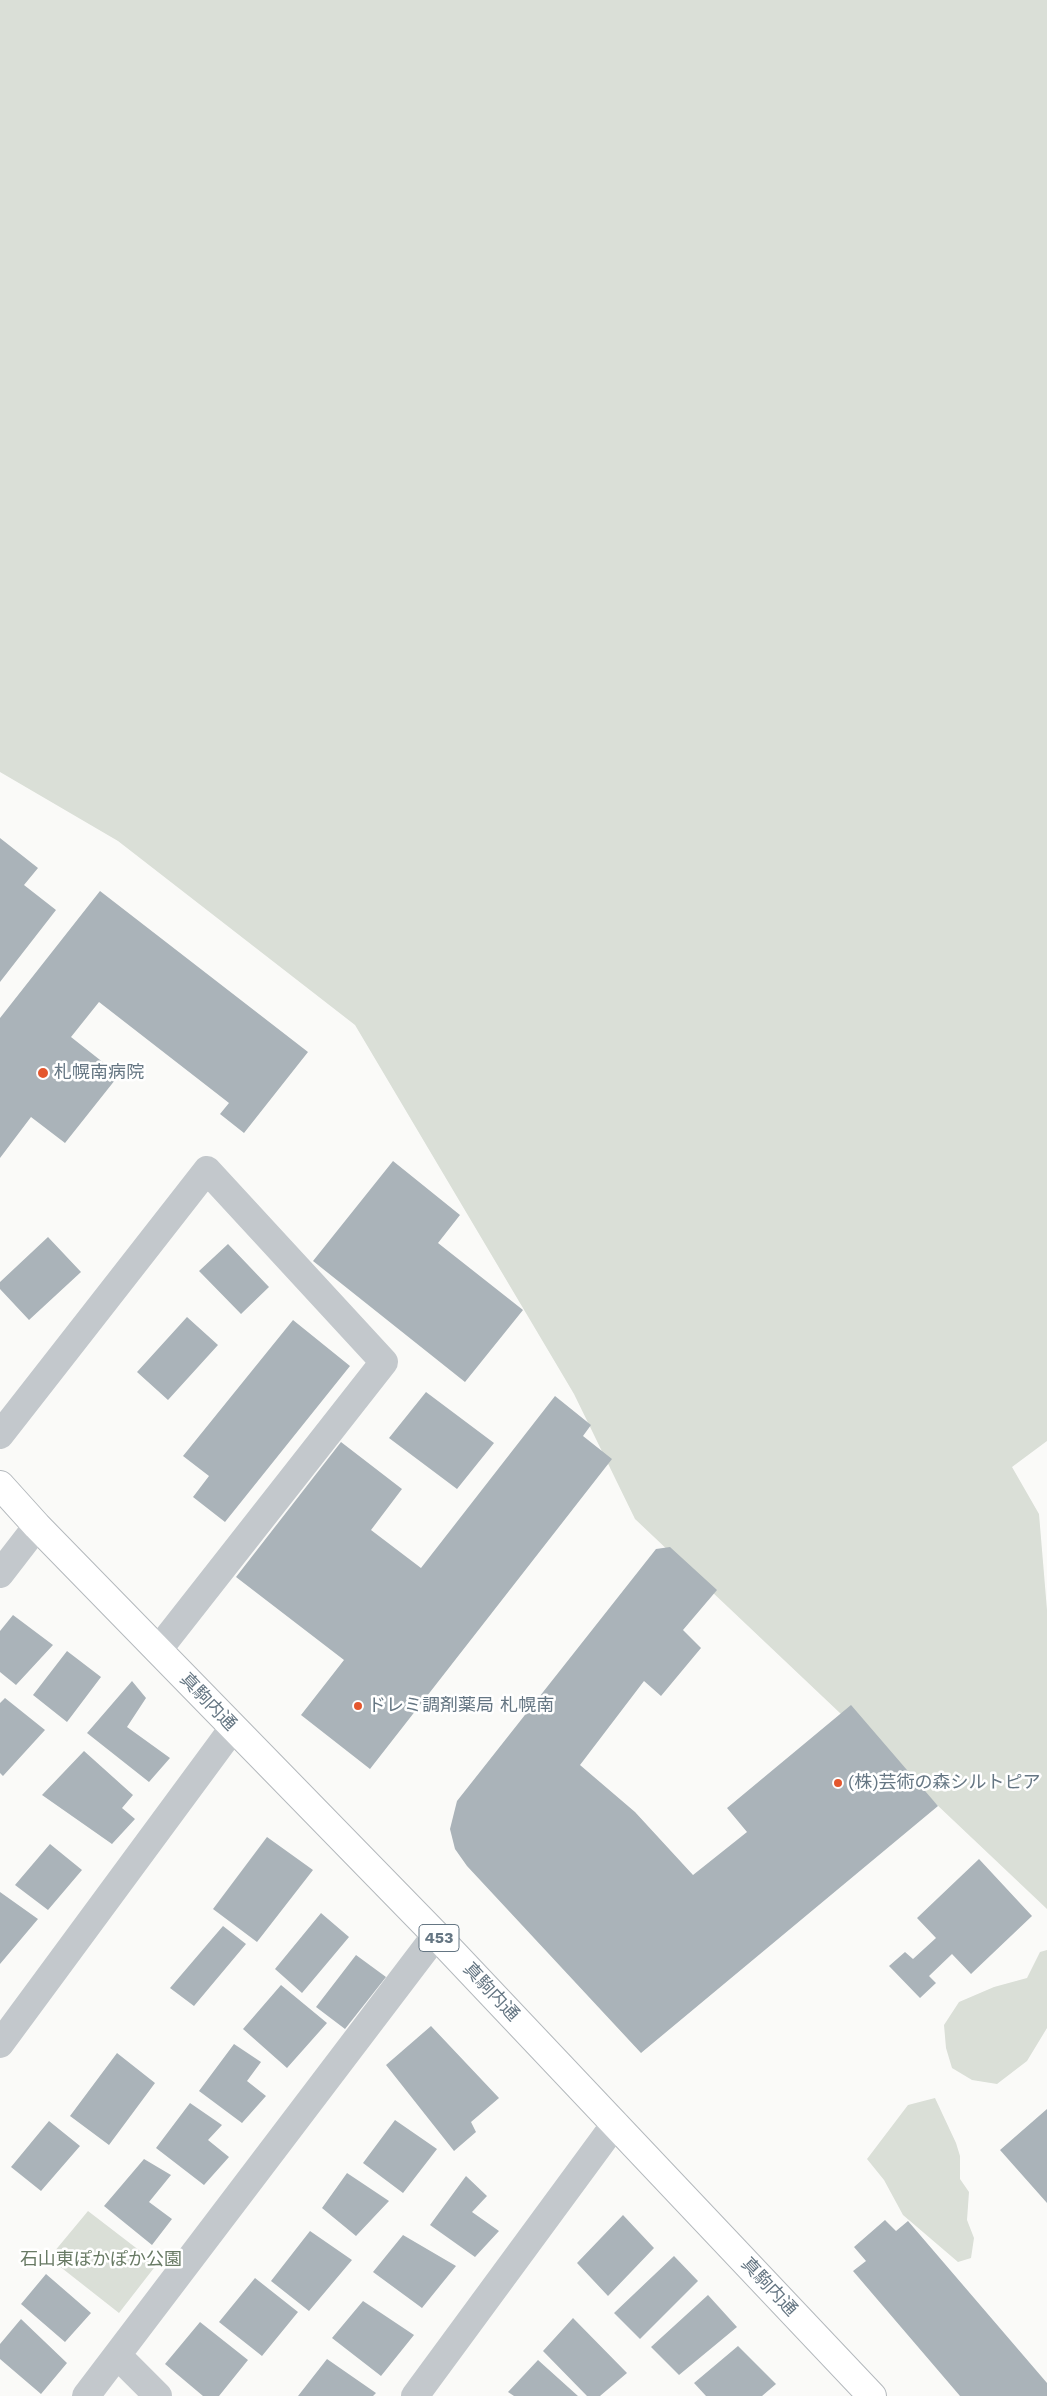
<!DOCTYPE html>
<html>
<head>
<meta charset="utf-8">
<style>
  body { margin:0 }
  canvas { display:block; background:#fafaf8 }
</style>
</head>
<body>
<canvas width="1047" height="2396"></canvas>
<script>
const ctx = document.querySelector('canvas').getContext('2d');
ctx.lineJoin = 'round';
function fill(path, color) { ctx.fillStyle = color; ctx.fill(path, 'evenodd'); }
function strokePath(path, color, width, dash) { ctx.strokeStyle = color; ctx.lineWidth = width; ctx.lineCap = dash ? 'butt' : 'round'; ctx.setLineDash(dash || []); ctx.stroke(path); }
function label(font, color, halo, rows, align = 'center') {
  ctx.font = font + ' "Work Sans","Noto Sans JP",sans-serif'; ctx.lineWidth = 5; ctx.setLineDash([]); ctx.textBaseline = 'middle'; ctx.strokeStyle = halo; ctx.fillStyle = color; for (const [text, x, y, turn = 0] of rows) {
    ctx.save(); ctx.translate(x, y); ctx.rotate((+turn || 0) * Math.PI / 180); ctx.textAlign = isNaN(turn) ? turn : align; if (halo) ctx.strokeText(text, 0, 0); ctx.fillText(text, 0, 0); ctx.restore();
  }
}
const green = new Path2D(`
  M0 0H1047V1441L1012 1467 1039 1514 1047 1610V1909L635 1519 574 1394 355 1025 118 841 0 772Z
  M1047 1950V2028L1027 2061 997 2084 972 2080 952 2068 946 2048 944 2025 959 2002 994 1987 1027 1978 1040 1952Z
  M935 2098 956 2143 960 2156V2179L969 2192 967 2220 974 2238 971 2258 958 2262 903 2215 884 2180 867 2159 908 2105Z
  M88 2211 157 2264 119 2313 49 2258Z`);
const building = new Path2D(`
  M0 838 38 868 24 885 56 910 0 982Z
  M100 891 308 1052 244 1133 220 1114 229 1103 99 1002 71 1037 119 1075 65 1143 31 1117 0 1158V1018Z
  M393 1161 460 1215 438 1243 523 1310 465 1382 313 1261Z
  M48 1237 81 1272 29 1320 0 1289V1282Z
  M228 1244 269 1287 241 1314 199 1271Z
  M187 1317 218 1345 168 1400 137 1372Z
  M293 1320 350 1366 225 1522 193 1497 209 1476 183 1456Z
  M426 1392 494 1443 457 1489 389 1438Z
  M555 1396 591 1425 583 1436 612 1459 370 1769 301 1715 344 1660 236 1577 341 1442 402 1489 371 1530 421 1568Z
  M670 1547 717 1590 683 1630 701 1648 661 1696 644 1681 580 1765 635 1812 693 1875 747 1832 727 1808 851 1705 938 1806 641 2053 467 1866 455 1849 450 1829 457 1801 656 1549Z
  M13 1615 53 1645 16 1685 0 1672V1631Z
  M67 1651 101 1677 67 1722 33 1695Z
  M132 1681 146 1698 127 1727 170 1758 149 1782 87 1733Z
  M5 1698 45 1730 3 1776 0 1773V1703Z
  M84 1751 133 1795 122 1808 135 1819 112 1844 42 1795Z
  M267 1837 313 1870 257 1942 213 1909Z
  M50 1844 82 1870 48 1910 15 1885Z
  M979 1859 1032 1916 971 1974 952 1954 929 1976 936 1983 920 1998 889 1966 905 1952 913 1959 936 1938 917 1918Z
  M0 1892 38 1919 0 1964Z
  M321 1913 349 1937 302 1993 275 1969Z
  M223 1926 246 1944 194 2006 170 1988Z
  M356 1955 386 1977 345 2029 316 2007Z
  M281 1985 327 2023 287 2068 243 2029Z
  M431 2026 499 2098 471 2122 476 2132 454 2151 386 2065Z
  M234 2044 261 2062 247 2081 266 2096 242 2123 199 2091Z
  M117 2053 155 2083 109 2145 70 2116Z
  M190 2103 222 2125 208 2140 229 2157 204 2185 156 2148Z
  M1047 2109V2203L1000 2150Z
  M395 2120 437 2149 403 2193 363 2163Z
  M49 2121 80 2146 41 2191 11 2167Z
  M144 2159 171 2175 149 2202 172 2219 152 2245 104 2206Z
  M347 2173 389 2201 356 2236 322 2208Z
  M466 2176 487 2196 472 2212 499 2231 475 2257 430 2225Z
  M623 2215 654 2248 608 2296 577 2263Z
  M885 2220 896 2231 908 2221 1047 2383V2396H960L853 2271 866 2261 854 2247Z
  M310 2231 352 2260 309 2311 271 2281Z
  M403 2235 456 2266 422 2308 373 2272Z
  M674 2256 698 2281 640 2339 614 2313Z
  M46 2274 91 2313 65 2342 21 2304Z
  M255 2278 298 2312 262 2356 219 2322Z
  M708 2295 737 2327 679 2375 651 2347Z
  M363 2301 414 2335 381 2376 332 2338Z
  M573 2318 627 2373 600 2396H587L543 2351Z
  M21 2319 67 2363 41 2394 0 2359V2344Z
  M200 2322 248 2360 219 2396H203L165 2364Z
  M738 2346 776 2384 762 2396H706L694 2383Z
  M327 2359 376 2393 373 2396H298Z
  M538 2360 578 2396H514L508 2392Z`);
const minor = new Path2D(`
  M0 1435 207 1170 384 1362 158 1650
  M0 1574 37 1526
  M0 2044 233 1728
  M118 2356 158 2396
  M86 2396 436 1935
  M415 2396 615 2124`);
const highway = new Path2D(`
  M0 1485 37 1526 436 1935 872 2396`);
const markers = [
  [43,1073,6,"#e4572e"],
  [358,1706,5,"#e4572e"],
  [838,1783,5,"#e4572e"]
];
const shields = [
  [439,1938,40]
];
const shieldNames = [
  ["453",439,1938]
];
const poiNames = [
  ["札幌南病院",54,1073],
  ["ドレミ調剤薬局 札幌南",368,1706],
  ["(株)芸術の森シルトピア",848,1783]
];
const streetNames = [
  ["真駒内通",208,1702,46],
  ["真駒内通",491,1992,47],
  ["真駒内通",769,2287,47]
];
const parkNames = [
  ["石山東ぽかぽか公園",101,2260]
];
fill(green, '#dadfd7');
fill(building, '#aab3b9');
strokePath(highway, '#b4b9bd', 30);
strokePath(minor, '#c3c8cc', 28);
strokePath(highway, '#fff', 28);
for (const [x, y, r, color] of markers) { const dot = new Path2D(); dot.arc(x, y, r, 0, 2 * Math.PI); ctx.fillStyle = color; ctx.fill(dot); strokePath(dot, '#fff', 2); }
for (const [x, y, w] of shields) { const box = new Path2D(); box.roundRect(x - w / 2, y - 13.5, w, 27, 4); ctx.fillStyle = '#fff'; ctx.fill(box); strokePath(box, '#657683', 1); }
label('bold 16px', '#657683', null, shieldNames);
label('18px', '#657683', '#fff', poiNames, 'left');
label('18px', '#657683', '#fff', streetNames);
label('18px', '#687a64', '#fff', parkNames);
</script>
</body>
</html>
